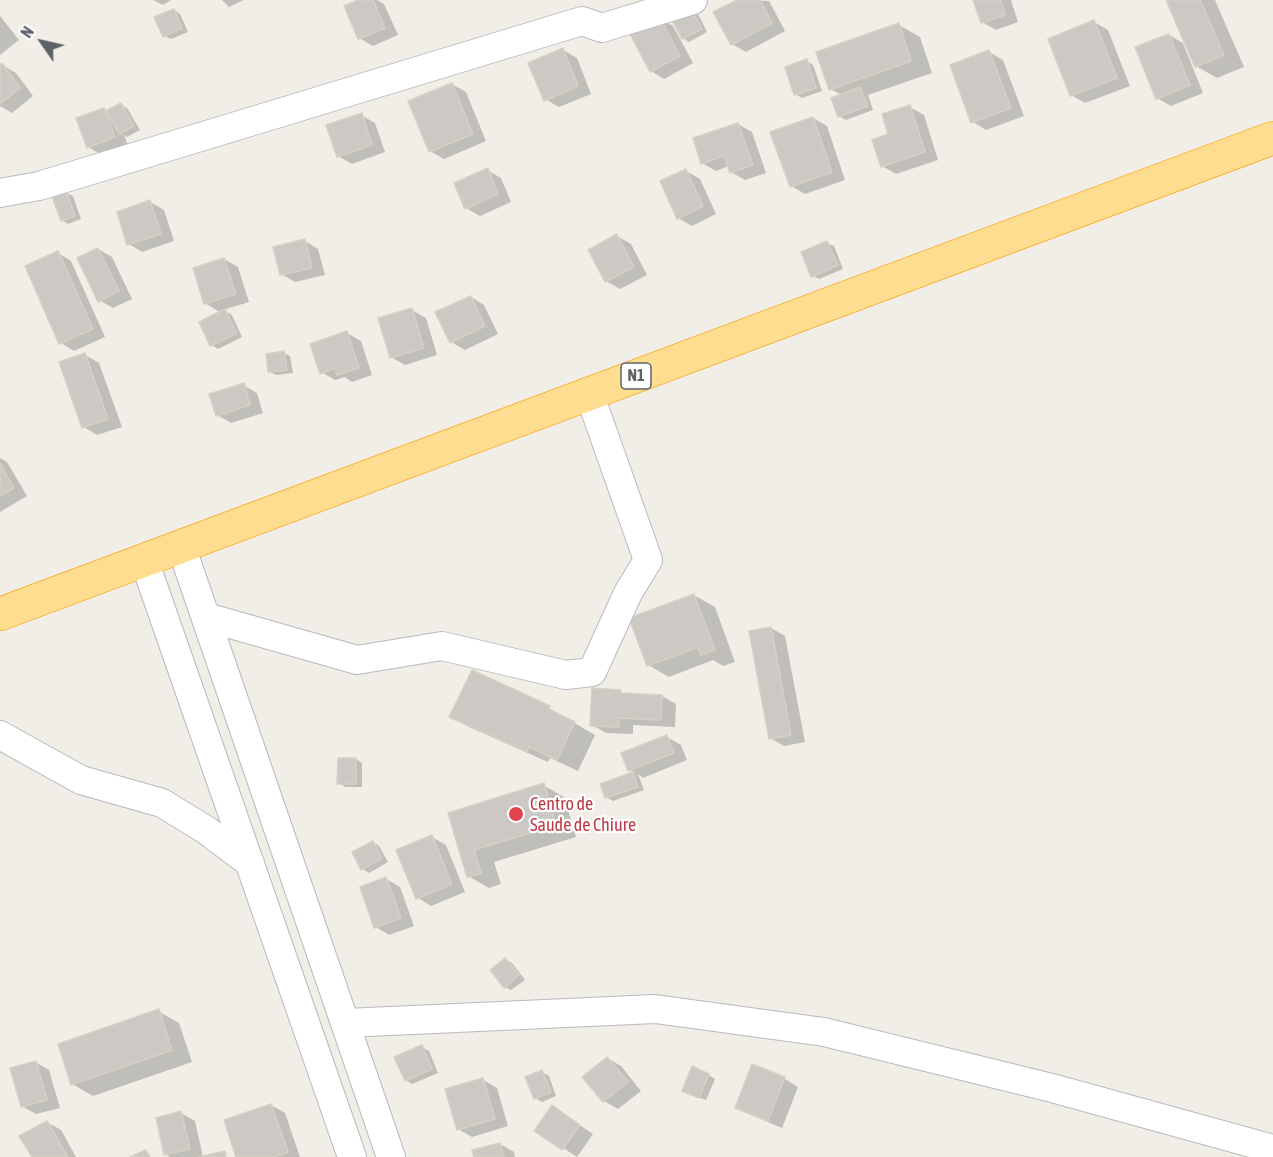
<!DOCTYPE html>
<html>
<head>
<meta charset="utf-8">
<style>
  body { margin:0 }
  #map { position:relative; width:1273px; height:1157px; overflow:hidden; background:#f1eee7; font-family:"Asap Condensed",sans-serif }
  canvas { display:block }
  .north { position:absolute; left:12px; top:12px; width:60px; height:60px; -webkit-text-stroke:4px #fff; paint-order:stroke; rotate:304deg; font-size:16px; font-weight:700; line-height:24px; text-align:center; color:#5e6368 }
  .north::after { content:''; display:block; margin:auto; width:21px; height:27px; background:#5e6368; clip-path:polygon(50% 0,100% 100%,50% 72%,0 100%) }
</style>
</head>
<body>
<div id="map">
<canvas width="1273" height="1157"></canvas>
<div class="north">N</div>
</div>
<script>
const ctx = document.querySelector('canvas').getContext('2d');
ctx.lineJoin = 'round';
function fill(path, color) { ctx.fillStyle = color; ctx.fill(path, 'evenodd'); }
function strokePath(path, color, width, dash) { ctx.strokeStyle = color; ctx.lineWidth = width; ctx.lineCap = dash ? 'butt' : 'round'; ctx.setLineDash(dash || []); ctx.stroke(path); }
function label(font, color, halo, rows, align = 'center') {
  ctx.font = font + ' "Asap Condensed",sans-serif'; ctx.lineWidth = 4.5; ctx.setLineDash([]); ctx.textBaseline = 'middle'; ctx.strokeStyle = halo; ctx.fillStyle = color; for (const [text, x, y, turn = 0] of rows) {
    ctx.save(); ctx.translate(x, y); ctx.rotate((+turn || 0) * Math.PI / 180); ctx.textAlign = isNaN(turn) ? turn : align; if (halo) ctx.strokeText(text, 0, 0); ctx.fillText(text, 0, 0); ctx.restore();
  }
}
const shadow = new Path2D(`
  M153 0H171L163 5Z
  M222 0H244L229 7Z
  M362 0H377L384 4 398 35 373 46 359 38Z
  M741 0 769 1 785 31 746 52 732 44Z
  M975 0H1011L1018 22 996 30 982 22Z
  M1167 0H1215L1244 67 1217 78 1196 66Z
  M174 10 180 14 188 32 171 39 164 36Z
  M696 10 707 32 689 42 683 38Z
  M0 16 19 40 0 55Z
  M659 18 673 26 693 63 664 79 651 71Z
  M1094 22 1108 30 1130 86 1085 103 1071 95Z
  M899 25 920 37 932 73 868 95 873 110 846 120 839 116 842 95 830 89Z
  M1169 35 1183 43 1203 93 1171 106 1157 98Z
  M563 50 577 58 591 94 559 107 545 99Z
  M989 52 1003 60 1024 116 986 130 973 122Z
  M807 61 813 65 822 91 802 98 795 94Z
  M2 65 16 73 33 96 12 113 0 106V67Z
  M452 84 466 92 486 141 444 159 430 151Z
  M121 105 127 108 140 130 127 137 124 135 128 145 102 155 88 147 104 109 108 112Z
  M910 107 924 115 938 160 896 174 882 166 890 135Z
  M361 115 375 123 385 152 352 164 338 156Z
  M813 118 827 126 845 180 805 194 791 186Z
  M738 124 752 132 766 173 745 180 731 172 729 166 716 171 702 163Z
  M487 170 501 178 511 202 480 216 466 208Z
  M686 171 700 179 716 214 692 226 678 218Z
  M66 193 73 196 81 219 68 224 62 220Z
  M150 202 164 210 174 241 142 252 129 244Z
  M617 236 631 244 647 275 620 289 606 281Z
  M305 241 318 249 325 275 295 282 281 274Z
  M827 243 834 246 843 269 819 279 813 276Z
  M98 249 112 257 132 299 113 308 99 300Z
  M58 253 71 261 105 337 74 351 61 343Z
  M224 259 238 267 249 302 223 310 232 315 242 337 218 349 212 345 221 313 205 303Z
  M471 297 484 305 498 334 465 350 451 342Z
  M412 310 426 318 437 355 405 365 391 357Z
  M347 333 361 341 372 375 352 382 345 377 335 380 321 372Z
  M284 353 290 356 293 373 276 375 270 372Z
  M85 355 99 363 122 427 97 435 84 427Z
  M243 385 257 393 263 413 231 423 217 415Z
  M0 458 7 462 27 496 0 512Z
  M694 595 715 607 735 662 723 666 713 660 669 677 648 665Z
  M771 628 785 636 805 742 784 746 770 738Z
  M472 672 549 708 595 735 578 771 550 758 548 762 471 728 451 716Z
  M621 692 626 695 662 696 676 704 675 727 633 725V734L606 733 592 725Z
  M667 737 681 745 687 760 643 778 638 774 644 790 613 801 606 797 602 785 635 773 629 770Z
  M356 759 362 763V787H345L339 783Z
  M543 785 564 797 576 837 494 862 501 884 489 888 468 876 449 814Z
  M432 837 446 845 465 892 431 906 418 898Z
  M373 842 379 846 388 862 369 873 363 869Z
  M386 879 400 887 414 926 389 935 376 927Z
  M505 959 512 963 525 980 511 990 505 987Z
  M158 1011 179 1023 192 1062 93 1096 72 1084Z
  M422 1047 429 1051 438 1073 412 1084 406 1080Z
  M607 1058 621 1066 641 1091 618 1109 604 1101 585 1077Z
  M35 1062 49 1070 60 1108 36 1114 22 1106Z
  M753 1066 785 1079 798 1087 782 1128 751 1115 737 1107Z
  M542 1072 549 1076 556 1096 542 1102 535 1098Z
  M709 1075 715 1079 706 1100 690 1094Z
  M483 1080 497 1088 508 1126 472 1137 458 1129Z
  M271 1105 285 1113 300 1157H238Z
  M553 1107 593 1134 577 1157 536 1130Z
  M181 1113 195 1121 203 1157H170L165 1154Z
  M47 1122 61 1130 76 1157H33Z
  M500 1144 514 1152 515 1157H475Z`);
const building = new Path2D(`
  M358 0H373L385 28 358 39 344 6Z
  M737 0H760L772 23 731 45 713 12Z
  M973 0H1001L1005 15 981 23Z
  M1166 0H1200L1224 55 1195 67Z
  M689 5 702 29 682 39 669 15Z
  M174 9 182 28 163 37 154 17Z
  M659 16 680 56 650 72 629 32Z
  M1094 20 1117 78 1070 96 1048 39Z
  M899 23 911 61 829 90 816 52Z
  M1169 34 1190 85 1156 99 1135 47Z
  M563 48 578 86 544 101 528 63Z
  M989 50 1011 108 971 123 950 65Z
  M807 59 816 88 794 95 785 67Z
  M2 63 20 88 0 104V65Z
  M452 83 473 134 429 152 408 101Z
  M860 87 868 106 838 117 831 98Z
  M121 103 134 126 119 134 106 111Z
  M910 105 925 152 881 167 872 140 888 134 882 114Z
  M104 108 115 137 87 148 76 118Z
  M362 113 372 145 337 157 326 125Z
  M813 117 832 172 790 187 770 132Z
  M738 123 753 165 730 173 724 156 701 164 693 138Z
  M488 168 498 194 465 209 454 183Z
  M686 169 703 206 677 219 660 181Z
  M66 191 75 216 61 221 52 196Z
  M150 200 161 234 127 245 117 212Z
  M617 234 634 267 605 282 588 250Z
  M305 239 312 268 280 275 273 247Z
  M827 241 838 265 811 277 801 252Z
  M98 248 119 291 98 302 77 258Z
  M58 251 93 329 59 344 25 266Z
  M224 258 236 294 204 304 193 268Z
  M471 296 485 326 450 343 435 312Z
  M412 308 424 348 390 358 378 318Z
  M225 309 237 333 210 346 199 322Z
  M347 331 359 368 337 375 335 368 320 374 310 344Z
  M284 351 287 370 268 372 266 354Z
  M85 353 108 419 82 428 59 362Z
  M244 383 250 405 216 416 209 394Z
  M0 463 14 488 0 496Z
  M694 594 715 650 701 655 698 647 647 666 629 618Z
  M771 627 791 735 769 739 749 631Z
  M472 670 550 706 548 709 575 722 557 760 529 747 527 752 449 717Z
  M592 688 621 690V693L662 695 661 720 619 718V727L590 726Z
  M667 735 674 753 628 771 621 753Z
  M338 758H356V784H337Z
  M633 772 638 787 605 798 600 784Z
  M544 783 556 825 474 850 481 873 467 877 448 813Z
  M432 835 452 884 416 899 396 850Z
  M373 841 382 858 361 870 352 852Z
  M386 877 401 918 374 928 360 887Z
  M505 958 519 975 504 988 490 970Z
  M159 1009 172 1050 71 1085 58 1044Z
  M422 1045 432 1069 405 1081 394 1057Z
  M607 1057 628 1082 603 1102 582 1077Z
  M36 1061 47 1100 21 1107 10 1068Z
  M752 1064 785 1077 768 1121 735 1108Z
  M692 1066 709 1074 699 1098 682 1091Z
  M542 1070 551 1092 534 1099 525 1077Z
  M483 1078 495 1119 457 1130 445 1089Z
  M271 1104 288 1152 274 1157H236L224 1120Z
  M552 1105 580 1125 562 1150 534 1131Z
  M181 1111 190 1149 164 1155 156 1118Z
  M47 1121 68 1157H32L19 1136Z
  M500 1143 504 1157H474L472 1150Z
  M146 1150 150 1157H130Z
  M225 1151 226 1157H199Z`);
const street = new Path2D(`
  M0 193 39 186 582 21 602 28 693 0
  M181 546 391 1157
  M144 560 352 1157
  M206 617 357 660 442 646 566 675 592 672 628 593 648 560 589 393
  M0 735 81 780 162 803 206 830 250 863
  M346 1023 655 1009 824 1032 1052 1088 1273 1149`);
const highway = new Path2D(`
  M0 614 1273 138`);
const markers = [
  [516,814,8,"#e0444e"]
];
const shields = [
  [636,376,30]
];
const shieldNames = [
  ["N1",636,376]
];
const healthNames = [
  ["Centro de",530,804],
  ["Saude de Chiure",530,825]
];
fill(shadow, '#0003');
fill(building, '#ccc9c4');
strokePath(building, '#d6d0c4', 1.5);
strokePath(street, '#b7babe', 30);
strokePath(highway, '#f89d00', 34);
strokePath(street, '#fff', 28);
strokePath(highway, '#ffdd90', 33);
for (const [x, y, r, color] of markers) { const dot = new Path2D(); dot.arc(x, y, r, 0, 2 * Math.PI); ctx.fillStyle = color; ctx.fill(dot); strokePath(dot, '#fff', 2); }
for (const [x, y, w] of shields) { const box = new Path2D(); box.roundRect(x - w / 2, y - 13, w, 26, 4.5); ctx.fillStyle = '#fff'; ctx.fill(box); strokePath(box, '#5e6368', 1.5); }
label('bold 16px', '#5e6368', null, shieldNames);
label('18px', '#be3a42', '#fff', healthNames, 'left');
</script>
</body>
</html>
